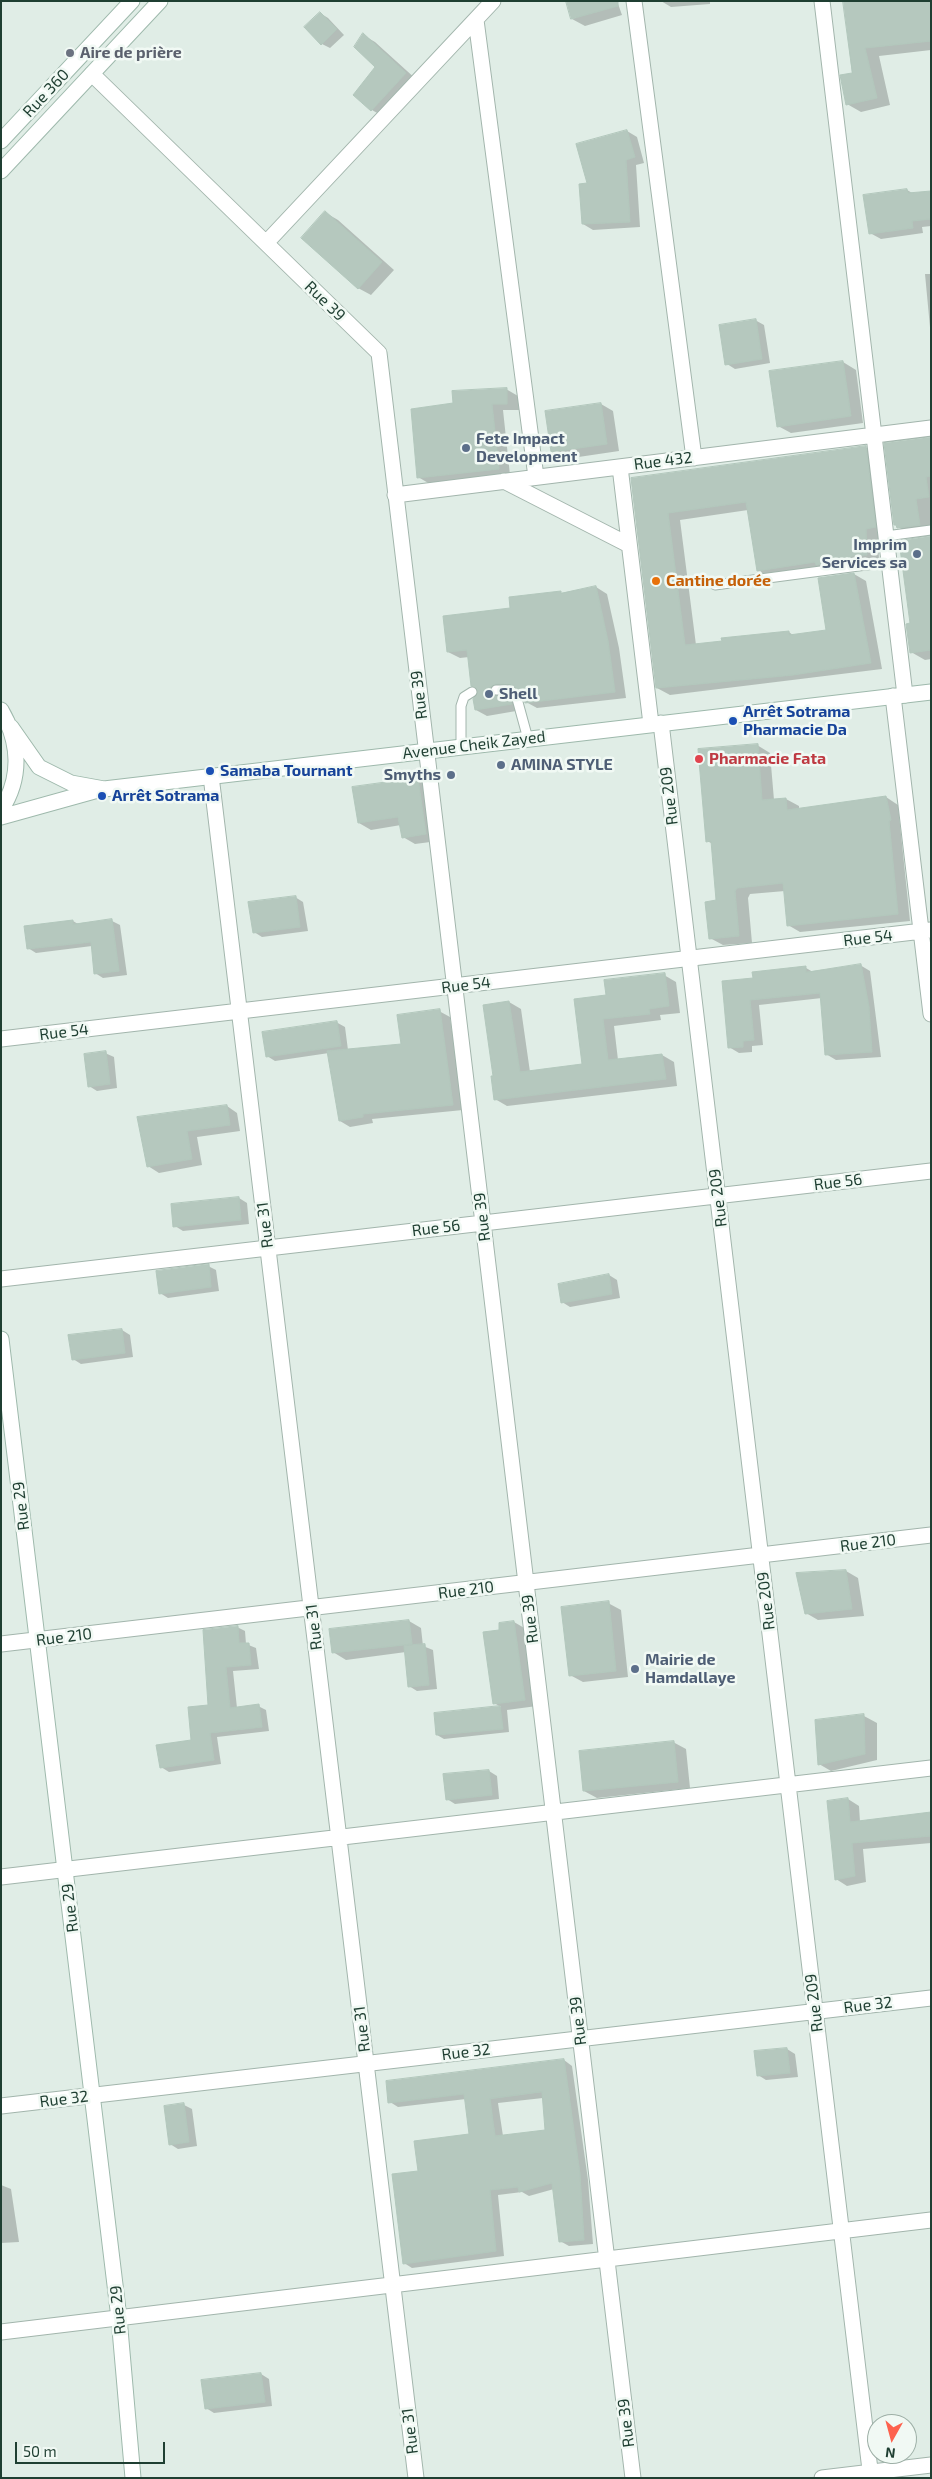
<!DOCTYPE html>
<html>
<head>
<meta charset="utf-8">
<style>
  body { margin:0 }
  #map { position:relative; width:932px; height:2479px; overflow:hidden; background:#e0ede6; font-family:"Exo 2",sans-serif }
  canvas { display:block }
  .frame { position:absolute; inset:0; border:2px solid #1f3f32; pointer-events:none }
  .north { position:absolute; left:867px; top:2414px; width:50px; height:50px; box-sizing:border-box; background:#f1f9f4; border:1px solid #9dafa6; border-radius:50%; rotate:187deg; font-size:14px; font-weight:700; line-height:20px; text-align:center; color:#1f3f32 }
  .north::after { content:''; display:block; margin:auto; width:18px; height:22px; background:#fd624e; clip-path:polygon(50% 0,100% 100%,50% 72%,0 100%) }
  .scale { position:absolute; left:15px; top:2442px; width:150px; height:22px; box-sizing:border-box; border:2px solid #1f3f32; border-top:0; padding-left:6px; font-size:15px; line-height:18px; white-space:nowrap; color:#1f3f32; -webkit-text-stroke:4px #f1f9f4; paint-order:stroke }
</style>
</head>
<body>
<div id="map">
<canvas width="932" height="2479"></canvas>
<div class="frame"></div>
<div class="north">N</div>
<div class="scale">50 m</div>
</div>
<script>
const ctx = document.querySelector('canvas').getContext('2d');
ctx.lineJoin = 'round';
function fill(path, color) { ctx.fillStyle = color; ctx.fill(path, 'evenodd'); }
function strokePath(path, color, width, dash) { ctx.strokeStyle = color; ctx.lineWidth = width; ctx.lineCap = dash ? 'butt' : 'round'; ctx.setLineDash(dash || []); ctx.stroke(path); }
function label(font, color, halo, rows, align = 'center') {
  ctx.font = font + ' "Exo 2",sans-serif'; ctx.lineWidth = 5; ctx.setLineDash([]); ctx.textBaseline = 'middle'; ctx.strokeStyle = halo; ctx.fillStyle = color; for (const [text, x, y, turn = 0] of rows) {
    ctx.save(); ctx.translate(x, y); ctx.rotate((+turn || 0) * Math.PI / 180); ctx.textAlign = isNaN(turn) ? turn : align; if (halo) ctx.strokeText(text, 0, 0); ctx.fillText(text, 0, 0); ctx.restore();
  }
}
const shadow = new Path2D(`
  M617 1 622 15 585 26 572 19Z
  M661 1H710V4L671 7Z
  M844 1H931V50L879 56 890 105 861 112 847 104 853 74Z
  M320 13 328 18 344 35 330 48 322 44Z
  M363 35 375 42 417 80 384 117 372 110 377 67Z
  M627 131 637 137 644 163 636 165 640 227 593 230 583 224 588 184Z
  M907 190 914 194 931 192V226L922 227 923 233 881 239 870 233Z
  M326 213 338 220 394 270 371 295 358 288Z
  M925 274H931V338Z
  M755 320 764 325 770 363 735 369 727 364Z
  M843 362 856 370 863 423 791 433 778 426Z
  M506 389 518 396 519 410H503L510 475 430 484 418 477 454 404Z
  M601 404 613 411 619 451 565 459 552 452Z
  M931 439V533L912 535 898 527Z
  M865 447 878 454 887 534 878 535 879 561 770 578 758 571 748 510 680 520 696 645 789 632 794 636 828 631 854 574 866 581 882 669 670 695 657 688 632 479Z
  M931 538V659L925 660 911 652 912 624Z
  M596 587 607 594 619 648 626 698 537 708 526 702 521 690H507L501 694 502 697 507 698 518 704 522 710 487 716 476 710 480 691 469 657 460 658 448 652 512 609 560 592 563 594Z
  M757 745 770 753 774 800 786 799 799 806V809L886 797 898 805 910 921 800 932 788 925 785 891 750 894 748 898 752 943 723 945 710 938 718 902 713 844 707 841Z
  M418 779 430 786 438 841 415 844 403 837 401 825 371 830 359 823Z
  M295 897 303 902 308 931 262 937 254 932Z
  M73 921 78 924 112 921 120 925 127 975 103 978 95 973 92 946 36 953 28 948Z
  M860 965 870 971 881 1057 836 1060 826 1054 822 998 759 1005 763 1045 752 1046V1052L739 1053 729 1047 754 979 806 968 813 972Z
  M664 975 676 982 680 1013 660 1015 661 1020 614 1026 618 1060 662 1055 674 1062 677 1086 507 1106 495 1099V1077L509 1002 521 1009 530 1072 583 1065 607 996Z
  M439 1011 450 1017 463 1110 372 1119 373 1123 350 1127 340 1121 329 1053 275 1061 267 1056 336 1022 345 1027 348 1050 402 1045Z
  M105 1053 114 1057 117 1088 97 1091 89 1086Z
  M227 1106 237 1113 240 1131 197 1137 202 1165 159 1173 148 1166 138 1118Z
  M239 1198 247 1203 249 1224 183 1231 175 1226Z
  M208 1266 216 1270 219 1291 168 1298 160 1293Z
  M609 1275 617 1280 620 1298 570 1307 562 1302Z
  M122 1330 130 1335 133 1357 81 1364 73 1359Z
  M846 1571 858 1578 864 1616 818 1620 806 1613Z
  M608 1603 621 1610 628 1677 583 1682 570 1675Z
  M409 1621 421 1628 423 1646 433 1650 437 1689 417 1691 409 1686 406 1652 346 1660 333 1652Z
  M514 1622 526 1629 537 1706 507 1710 509 1732 444 1739 437 1735 436 1714 501 1707 494 1703 501 1631Z
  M237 1627 245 1631 246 1644 256 1648 259 1669 233 1671 237 1708 258 1706 266 1710 269 1731 217 1737 221 1764 169 1772 161 1767 192 1741 210 1706Z
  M864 1716 877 1723V1760L831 1771 819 1764 816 1722Z
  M673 1742 686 1749 690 1788 597 1798 584 1791Z
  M489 1771 497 1776 499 1799 455 1804 447 1799Z
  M848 1799 859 1806 860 1822 931 1813V1843L863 1849 866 1882 847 1886 836 1879Z
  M787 2049 795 2054 798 2077 766 2080 758 2075Z
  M564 2060 572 2066 588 2180 593 2244 569 2246 560 2241 554 2189 529 2196 522 2192 498 2195 504 2256 412 2268 404 2263 420 2172 471 2135 466 2099 398 2107 390 2102ZM543 2098 546 2131 503 2136 498 2103Z
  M184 2105 192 2109 197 2146 178 2149 170 2144Z
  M1 2185 11 2189 19 2242 1 2243Z
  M261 2374 269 2379 272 2406 214 2413 206 2408Z`);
const building = new Path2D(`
  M566 1H618V6L571 19Z
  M843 1H931V41L865 48 877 98 846 105 840 75 852 73Z
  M320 12 337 29 321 45 304 27Z
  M363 33 406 73 371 111 353 95 375 67 354 47Z
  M627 130 635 157 626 160 630 222 582 224 579 184 587 183 576 144Z
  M907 189 908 193 931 191V219L912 221 913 228 869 234 863 195Z
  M325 211 382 262 358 289 301 238Z
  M756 319 762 359 725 365 719 325Z
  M843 361 851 416 777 427 769 371Z
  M507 388V404H492L499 469 417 478 411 409 453 403 452 391Z
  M601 403 607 444 551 452 545 411Z
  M931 437V476L926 477 929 497 916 499 920 525 897 528 896 525H894L884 443Z
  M866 446 876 527 866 529 867 555 851 556 852 561 816 565 815 562 757 571 746 502 668 513 685 645 722 641 721 638 789 631V635L826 630 818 578 854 573 871 663 793 675 656 688 631 478Z
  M931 536V650L910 653 906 624 910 623 899 541Z
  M596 586 608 641 615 692 525 703 522 693 513 685 496 684 490 687 491 694 496 696H507L512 704 475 710 473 699 478 691 475 687 471 686 467 650 447 652 443 616 510 608 509 597 561 591V593Z
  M758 744 762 800 786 798 787 810 886 796 891 820 889 821 898 914 787 926 783 883 737 888 735 891 739 936 709 939 705 902 716 900 711 841 706 842 698 749Z
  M418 778 426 834 402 838 398 817 358 823 352 787Z
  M296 896 300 927 253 933 248 902Z
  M112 919 119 971 94 974 91 942 27 949 24 926 73 920V924Z
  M861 964 869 1007 872 1052 825 1055 820 993 750 1000 754 1040 743 1041V1047L728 1048 722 981 753 978 752 972 806 966V972Z
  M665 973 669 1006 649 1009 650 1014 603 1019 608 1060 662 1054 666 1079 494 1100 491 1076H493L483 1005 509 1001 520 1072 582 1064 574 999 606 995 604 980Z
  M440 1009 453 1105 363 1114V1117L339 1121 327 1051 401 1044 397 1015Z
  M337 1021 341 1046 266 1057 262 1032Z
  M106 1051 110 1084 88 1087 84 1054Z
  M227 1105 230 1125 187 1131 192 1159 147 1167 137 1117Z
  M239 1197 241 1220 173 1227 171 1204Z
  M209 1264 211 1287 159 1294 156 1271Z
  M609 1274 612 1294 561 1303 558 1284Z
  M122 1329 125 1353 72 1360 68 1335Z
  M846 1570 852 1609 805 1614 796 1573Z
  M609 1601 616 1671 569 1676 561 1607Z
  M409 1620 412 1644 332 1653 329 1629Z
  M514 1621 525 1700 493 1704 483 1632 499 1630V1623Z
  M238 1626 239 1643H249L251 1665 226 1667 230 1708 259 1704 262 1727 210 1733 214 1760 160 1768 156 1745 191 1740 188 1707 208 1705 203 1630Z
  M425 1644 429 1685 408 1687 404 1646Z
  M500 1706 503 1729 436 1735 434 1713Z
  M864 1714 865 1754 818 1765 815 1720Z
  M674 1741 678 1782 583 1791 579 1751Z
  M489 1770 492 1795 446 1800 443 1774Z
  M848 1798 850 1822 931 1812V1836L852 1843 855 1876 835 1880 827 1801Z
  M787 2048 790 2073 757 2076 754 2051Z
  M564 2059 580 2174 584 2240 559 2242 552 2183 519 2192 518 2187 490 2190 496 2251 403 2264 392 2174 418 2171 414 2141 469 2134 464 2094 388 2103 386 2081ZM542 2092 545 2130 495 2136 490 2099Z
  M184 2103 189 2142 169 2145 164 2106Z
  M261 2373 265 2402 205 2409 201 2380Z`);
const lane = new Path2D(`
  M886 536 931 530
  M715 585 889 562
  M496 690H509L516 695 528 739
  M461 746V706L464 697 472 692`);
const street = new Path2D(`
  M634 1 694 458
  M822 1 905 695
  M476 20 536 477
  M92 74 379 353 633 2478
  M266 243 493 1
  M620 467 651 724
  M504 481 629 545
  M395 495 931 428
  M893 696 931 1014
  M661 723 871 2478
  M211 776 416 2478
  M1 1039 931 930
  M1 1279 931 1171
  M1 1644 931 1535
  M1 1877 931 1768
  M1 2106 931 1998
  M1 2332 931 2220
  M822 2478 931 2465`);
const secondary = new Path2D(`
  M1 141 132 1
  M1 171 160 1
  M1 710C20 742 22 778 1 810
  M11 727 39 767 71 783 104 789 931 692
  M1 817 98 790
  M1 1339 119 2318 133 2478`);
const markers = [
  [70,53,5,"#6b7280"],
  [466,448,5,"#5c6f8a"],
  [917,554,5,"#5c6f8a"],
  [656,581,5,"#e8710a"],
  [489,694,5,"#5c6f8a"],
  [733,721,5,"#1a4fb4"],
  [699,759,5,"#e0444e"],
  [501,765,5,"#5c6f8a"],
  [210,771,5,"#1a4fb4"],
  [451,775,5,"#5c6f8a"],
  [102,796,5,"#1a4fb4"],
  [635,1669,5,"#5c6f8a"]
];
const worshipNames = [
  ["Aire de prière",80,53]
];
const streetNames = [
  ["Rue 360",46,93,-47],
  ["Rue 39",325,301,44],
  ["Rue 432",663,461,-7],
  ["Rue 39",419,695,-97],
  ["Avenue Cheik Zayed",474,745,-7],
  ["Rue 209",669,796,-97],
  ["Rue 54",868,938,-7],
  ["Rue 54",466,985,-7],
  ["Rue 54",64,1032,-7],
  ["Rue 56",838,1182,-7],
  ["Rue 209",718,1198,-97],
  ["Rue 39",482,1217,-97],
  ["Rue 31",265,1225,-97],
  ["Rue 56",436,1228,-7],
  ["Rue 29",21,1506,-97],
  ["Rue 210",868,1543,-7],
  ["Rue 210",466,1590,-7],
  ["Rue 209",766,1601,-97],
  ["Rue 39",530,1619,-97],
  ["Rue 31",314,1627,-97],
  ["Rue 210",64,1637,-7],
  ["Rue 29",70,1908,-97],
  ["Rue 209",814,2003,-97],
  ["Rue 32",868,2005,-7],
  ["Rue 39",578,2021,-97],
  ["Rue 31",362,2029,-97],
  ["Rue 32",466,2052,-7],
  ["Rue 32",64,2099,-7],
  ["Rue 29",118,2310,-96],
  ["Rue 39",626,2423,-97],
  ["Rue 31",410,2431,-97]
];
const serviceNames = [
  ["Fete Impact",476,439],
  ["Development",476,457],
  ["Imprim",907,545,"right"],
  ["Services sa",907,563,"right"],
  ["Shell",499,694],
  ["AMINA STYLE",511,765],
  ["Smyths",441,775,"right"],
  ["Mairie de",645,1660],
  ["Hamdallaye",645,1678]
];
const foodNames = [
  ["Cantine dorée",666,581]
];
const transitNames = [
  ["Arrêt Sotrama",743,712],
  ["Pharmacie Da",743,730],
  ["Samaba Tournant",220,771],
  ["Arrêt Sotrama",112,796]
];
const healthNames = [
  ["Pharmacie Fata",709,759]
];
fill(shadow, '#0003');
fill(building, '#b5c8be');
strokePath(building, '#b2c7bc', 1);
strokePath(lane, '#a2b5ac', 11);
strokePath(street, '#a2b5ac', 17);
strokePath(secondary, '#9eb9ac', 17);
strokePath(lane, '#fff', 9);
strokePath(street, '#fff', 15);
strokePath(secondary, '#fff', 15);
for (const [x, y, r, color] of markers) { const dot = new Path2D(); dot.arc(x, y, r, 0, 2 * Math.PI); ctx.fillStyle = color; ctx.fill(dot); strokePath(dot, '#f1f9f4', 2); }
label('bold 16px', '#5b616d', '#f1f9f4', worshipNames, 'left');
label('16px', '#1f3f32', '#f1f9f4', streetNames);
label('bold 16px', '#4e5e75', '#f1f9f4', serviceNames, 'left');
label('bold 16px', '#c56008', '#f1f9f4', foodNames, 'left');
label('bold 16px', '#164399', '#f1f9f4', transitNames, 'left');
label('bold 16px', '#be3a42', '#f1f9f4', healthNames, 'left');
</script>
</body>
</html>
